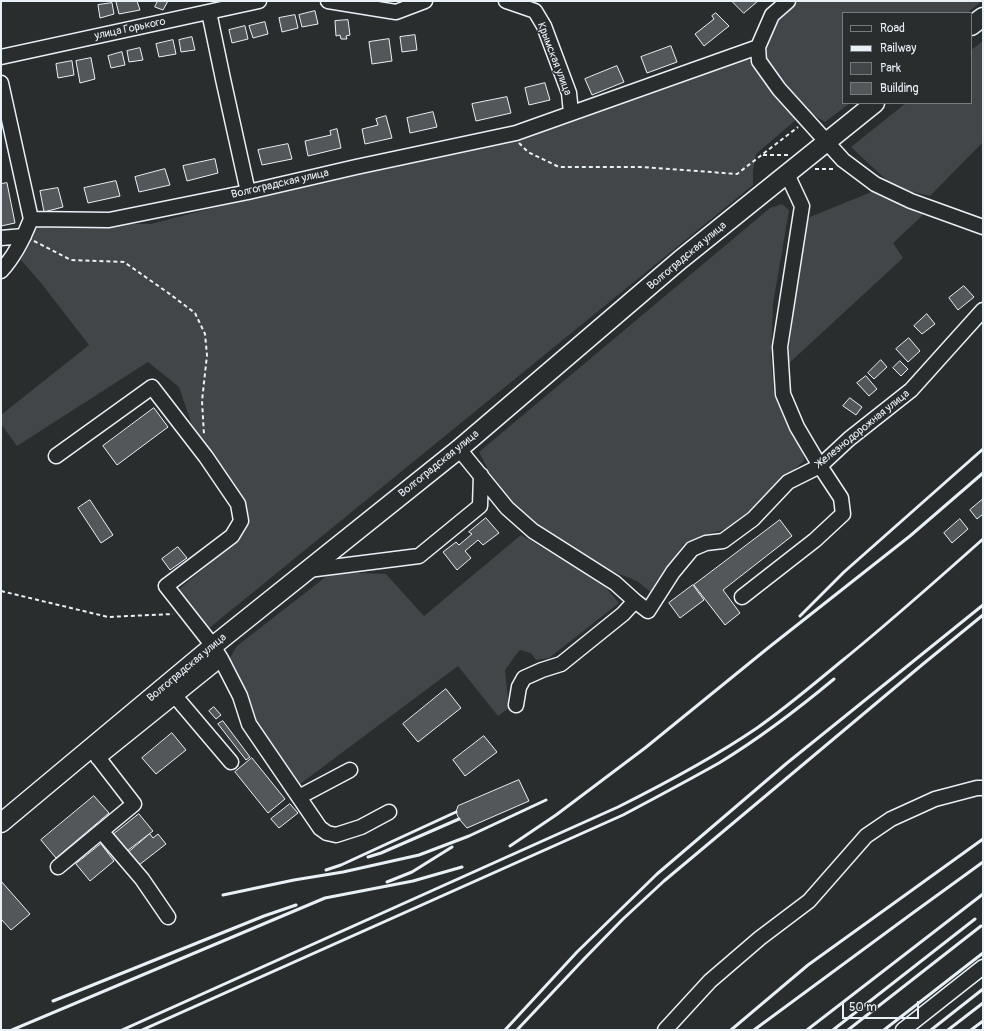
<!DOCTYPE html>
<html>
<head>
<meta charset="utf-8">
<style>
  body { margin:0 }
  #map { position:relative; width:984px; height:1031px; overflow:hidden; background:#2a2d2e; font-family:Pangolin,sans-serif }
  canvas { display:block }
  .frame { position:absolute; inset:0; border:2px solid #e8f1f8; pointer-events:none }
  .legend { position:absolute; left:842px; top:12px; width:130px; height:92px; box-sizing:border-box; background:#2a2d2e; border:1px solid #767b7f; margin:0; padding:5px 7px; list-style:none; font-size:12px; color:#e8f1f8 }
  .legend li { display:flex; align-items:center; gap:8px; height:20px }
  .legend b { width:20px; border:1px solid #767b7f }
  .scale { position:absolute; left:842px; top:1001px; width:77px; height:18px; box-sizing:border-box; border:2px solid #e8f1f8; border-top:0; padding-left:5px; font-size:12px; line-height:14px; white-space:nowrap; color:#e8f1f8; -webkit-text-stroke:3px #2a2d2e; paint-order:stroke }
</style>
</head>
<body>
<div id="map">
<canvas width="984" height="1031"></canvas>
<div class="frame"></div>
<ul class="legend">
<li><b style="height:5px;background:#2a2d2e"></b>Road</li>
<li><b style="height:5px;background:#e8f1f8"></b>Railway</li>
<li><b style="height:11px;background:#424648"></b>Park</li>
<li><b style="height:11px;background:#535759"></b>Building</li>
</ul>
<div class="scale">50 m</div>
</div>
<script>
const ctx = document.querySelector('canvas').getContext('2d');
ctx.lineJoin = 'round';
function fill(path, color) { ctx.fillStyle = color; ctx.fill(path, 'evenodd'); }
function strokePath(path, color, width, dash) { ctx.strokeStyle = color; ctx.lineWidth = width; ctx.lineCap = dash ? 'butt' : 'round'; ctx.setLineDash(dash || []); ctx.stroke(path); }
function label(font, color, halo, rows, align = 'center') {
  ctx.font = font + ' Pangolin,sans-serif'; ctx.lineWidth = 3; ctx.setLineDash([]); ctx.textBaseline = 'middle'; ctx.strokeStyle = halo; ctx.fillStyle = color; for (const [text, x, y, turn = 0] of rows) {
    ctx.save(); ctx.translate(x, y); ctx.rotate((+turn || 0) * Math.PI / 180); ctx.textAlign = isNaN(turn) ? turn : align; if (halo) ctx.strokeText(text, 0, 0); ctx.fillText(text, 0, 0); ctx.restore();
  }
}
const green = new Path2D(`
  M795 1H982L967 13H843V103H850L825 122 812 114 762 56 768 39 779 16Z
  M983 41V142L930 196 894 187 851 147 906 103H971V50Z
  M739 59 754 61 798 118 756 154 753 171V185L208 629 178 590 231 546 243 527 248 516 244 504 192 425 179 387 148 362 17 446 1 424V415L89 345 41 283 21 260 37 223 151 224 266 194 469 150 544 128Z
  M874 191 923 215 893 243 903 258 787 365 805 219Z
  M782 204 789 210 773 304 771 358 774 395 802 445 804 461 765 494 734 527 711 533 683 544 666 573 652 593 637 581 607 569 551 538 520 510 497 487 479 452 770 208Z
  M521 535 602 583 619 603 549 658 536 660 531 653 520 650 515 656 505 670 509 708 498 716 458 666 300 784 255 726 228 661 237 646 332 572 386 574 424 616Z`);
const building = new Path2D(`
  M120 1H137L140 10 119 14 116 2Z
  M158 1H168L163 10 155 7Z
  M732 1H758L744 13Z
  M112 3 114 14 100 18 98 5Z
  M315 11 318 24 302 27 299 15Z
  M716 13 729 26 704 46 695 34 714 19 712 16Z
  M295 15 298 28 282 32 279 18Z
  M348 20 350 35 346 36 347 39H341L340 35 336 36 335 21Z
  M265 22 268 34 253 38 249 26Z
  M245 26 248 39 232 43 229 30Z
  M415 35 417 50 402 52 400 37Z
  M192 37 195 50 181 52 179 40Z
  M389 39 392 61 372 64 369 42Z
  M173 40 176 54 159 57 156 44Z
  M671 46 677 62 647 73 641 57Z
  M140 48 143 60 129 62 127 51Z
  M122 52 125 65 111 68 108 56Z
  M91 58 95 79 80 83 76 61Z
  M72 61 74 75 58 78 56 64Z
  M617 66 624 82 592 95 585 79Z
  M545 83 550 100 529 105 525 88Z
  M507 97 511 113 476 121 472 104Z
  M433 112 437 127 410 133 407 118Z
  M386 116 392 138 365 144 362 129 378 125 376 119Z
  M337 129 341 148 308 156 305 141 331 135 330 131Z
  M288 144 292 159 262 165 258 150Z
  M215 159 218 173 187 181 183 166Z
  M165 169 170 185 139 192 135 177Z
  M116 181 120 196 88 203 84 188Z
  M7 183 15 223 1 226V184Z
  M58 188 63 207 44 212 40 191Z
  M964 286 974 297 958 310 949 298Z
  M927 314 935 324 922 334 914 326Z
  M909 338 920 351 908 362 896 349Z
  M881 360 887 367 874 379 868 373Z
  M900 361 908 369 901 376 893 368Z
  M866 376 877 389 869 396 857 383Z
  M850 398 862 407 856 415 843 406Z
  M154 408 168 427 117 465 103 446Z
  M983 499V514L977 519 970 510Z
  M90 500 113 535 101 543 78 508Z
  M486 518 499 533 483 545 478 540 465 551 471 558 457 570 443 552 456 542 459 545 472 534 469 532Z
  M960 519 968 529 952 543 944 533Z
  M780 520 792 536 723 590 740 613 725 625 694 585Z
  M178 547 187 558 170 570 162 559Z
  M693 585 704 600 680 618 669 603Z
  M446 689 461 708 418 742 403 724Z
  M214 707 221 715 216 719 209 711Z
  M223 721 250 757 246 760 218 724Z
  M172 733 186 750 156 774 142 758Z
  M484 736 497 752 465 776 453 760Z
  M252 758 285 799 268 813 235 772Z
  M519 780 529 801 467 828 459 819 456 812 458 806Z
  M94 796 109 813 56 858 41 840Z
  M290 804 298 813 279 828 271 819Z
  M139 814 153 831 127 851 114 834Z
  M150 834 153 838 158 834 166 844 139 865 129 852Z
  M101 844 114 861 90 881 76 864Z
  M1 881 30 914 11 930 1 919Z`);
const path = new Path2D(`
  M519 143 528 152 559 167H643L737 174 798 127
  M763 155H788
  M815 169H835
  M34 241 71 260 124 262 167 292 195 313 205 334 207 355 202 401 204 435
  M1 591 108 617 173 614`);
const minor = new Path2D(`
  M328 1 396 12 425 1
  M506 1 535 11 544 26 569 93 571 113
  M209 12 223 79 248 192
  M758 47 759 61 779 89 843 160 875 184 911 201 983 227
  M1 57 259 1
  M1 83 31 219
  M1 238 24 236
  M1 271C15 256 24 237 31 219L109 220 248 192 356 167 516 133 758 47 772 15 788 1
  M459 449 507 508 533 531 615 583 635 601
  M56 456 152 387 206 457 238 504 241 521 232 536 166 586 213 646 221 659 98 758
  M308 570 419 556 480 506 481 475
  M742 597 815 540 843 514 841 498 820 466 797 427 783 394 780 347 802 206 787 174
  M221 659 240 696 249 724 320 828 327 833 336 835 361 827 389 812
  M175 696 231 762
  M516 705 519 687 524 678 542 670 561 664 623 614 635 601 648 611 673 572 692 549 706 543 723 541 753 519 788 482 820 466 849 439 911 390 983 310
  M299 797 350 770
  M101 831 142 879 168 917
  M58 867 134 804 93 751
  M665 1030 710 981 760 938 809 901 866 836 891 819 935 799 977 788H983
  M903 1030 983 967`);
const major = new Path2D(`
  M971 26 983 17
  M1 823 213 646 459 449 680 260 875 103`);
const rail = new Path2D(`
  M800 616 844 572 983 449
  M510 846 556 815 645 748 768 648 910 536 983 473
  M368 857 381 853 459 819
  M326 870 341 865 456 812
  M387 882 412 872 452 847
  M223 895 294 880 343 872 419 855 469 836 546 800
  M53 1001 264 916 296 905
  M12 1030 325 898 413 881 462 867
  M122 1030 618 807C666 783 713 758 757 728 787 707 815 683 843 660 891 621 937 580 983 539
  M142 1030 623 815C655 798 687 781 719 763 760 738 798 709 834 679
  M505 1030 577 952 657 874 787 763 983 605
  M517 1030 584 959 623 919 664 881 923 664 983 615
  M731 1030 808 965 983 839
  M754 1030 910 915 983 862
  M807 1030 983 894
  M833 1030 975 919
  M848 1030 981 926
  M884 1030 983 953
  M931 1030 983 989
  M948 1030 983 1003
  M971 1030 983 1021`);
const streetNames = [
  ["улица Горького",130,29,-12],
  ["Крымская улица",554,59,69],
  ["Волгоградская улица",280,184,-13],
  ["Волгоградская улица",687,256,-40],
  ["Железнодорожная улица",863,429,-39],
  ["Волгоградская улица",439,464,-39],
  ["Волгоградская улица",187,668,-40]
];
fill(green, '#424648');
fill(building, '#535759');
strokePath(building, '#e8f1f8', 1);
strokePath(minor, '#e8f1f8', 17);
strokePath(major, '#e8f1f8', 21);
strokePath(path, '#e8f1f8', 2, [4, 3]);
strokePath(minor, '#2a2d2e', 14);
strokePath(major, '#2a2d2e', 18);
strokePath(rail, '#e8f1f8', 3);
label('11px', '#e8f1f8', '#2a2d2e', streetNames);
</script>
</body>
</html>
